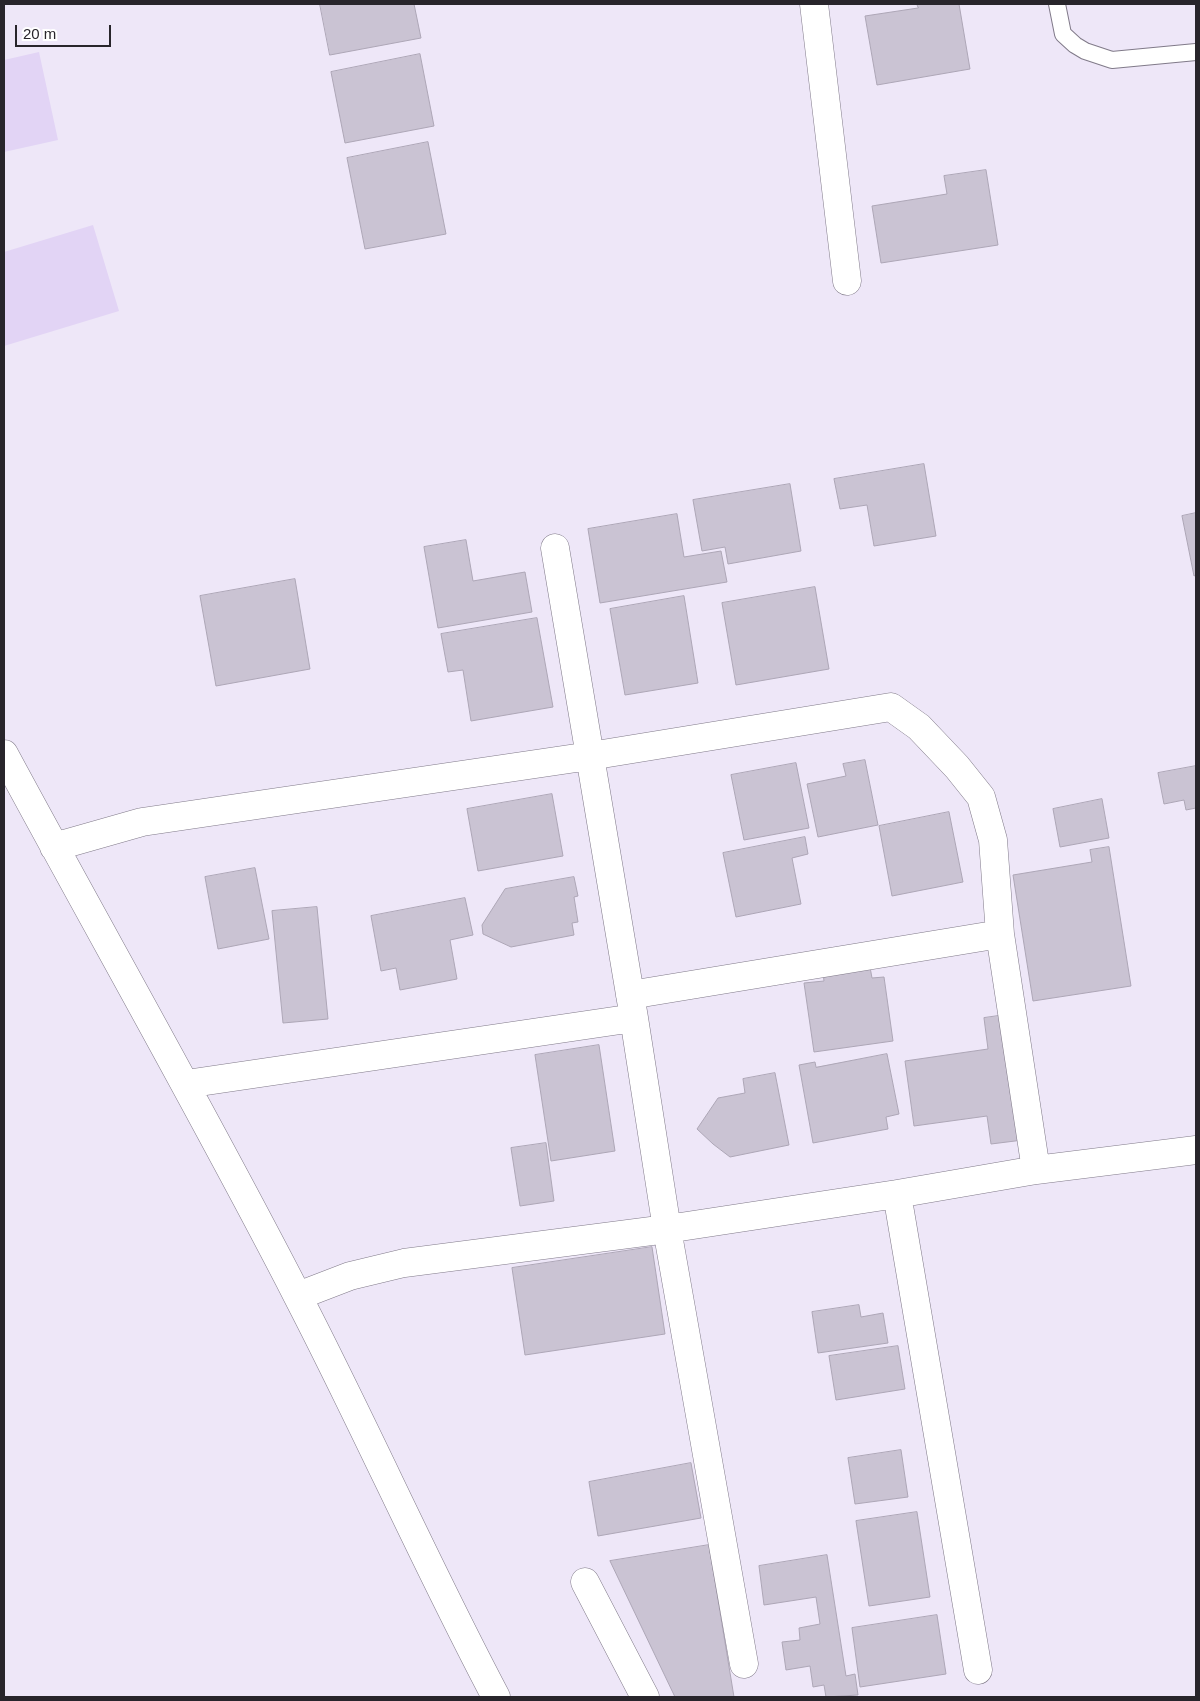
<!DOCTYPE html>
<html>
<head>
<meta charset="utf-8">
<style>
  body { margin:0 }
  #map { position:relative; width:1200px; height:1701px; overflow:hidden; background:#eee7f8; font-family:Arial,sans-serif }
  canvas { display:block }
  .frame { position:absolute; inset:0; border:5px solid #28252b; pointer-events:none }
  .scale { position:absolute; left:15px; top:25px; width:96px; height:22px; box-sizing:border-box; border:2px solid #28252b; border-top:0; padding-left:6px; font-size:15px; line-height:18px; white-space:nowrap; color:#28252b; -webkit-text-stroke:4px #fff; paint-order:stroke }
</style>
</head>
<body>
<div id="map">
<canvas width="1200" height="1701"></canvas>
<div class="frame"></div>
<div class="scale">20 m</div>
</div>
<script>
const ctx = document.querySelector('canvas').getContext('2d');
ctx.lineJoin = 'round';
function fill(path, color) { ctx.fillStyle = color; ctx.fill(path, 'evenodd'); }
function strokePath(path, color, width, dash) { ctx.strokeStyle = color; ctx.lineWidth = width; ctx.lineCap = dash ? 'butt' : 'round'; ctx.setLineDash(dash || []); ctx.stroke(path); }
const green = new Path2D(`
  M39 52 58 140 4 152V60Z
  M93 225 119 311 4 346V252Z`);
const building = new Path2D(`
  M320 4H414L421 38 330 55Z
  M917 4H959L970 69 877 85 865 16 918 8Z
  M420 54 434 126 345 143 331 72Z
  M428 142 446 234 365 249 347 158Z
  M986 170 998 245 881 263 872 206 947 194 944 176Z
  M924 464 936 536 874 546 867 505 840 509 834 479Z
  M790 484 801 551 728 564 725 547 702 551 693 500Z
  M1196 513V575L1194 576 1182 516Z
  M677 514 684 557 721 551 727 582 600 603 588 529Z
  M466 540 473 581 525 572 532 612 438 628 424 547Z
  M295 579 310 669 216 686 200 596Z
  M815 587 829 669 736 685 722 603Z
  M684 596 698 683 625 695 610 609Z
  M537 618 553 707 471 721 463 670 448 672 441 634Z
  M865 760 878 825 818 837 807 784 846 776 843 764Z
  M796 763 809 828 744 840 731 775Z
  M1196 766V808L1186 810 1184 800 1164 804 1158 773Z
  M552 794 563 856 478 871 467 809Z
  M1102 799 1109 838 1060 847 1053 809Z
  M949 812 963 882 892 896 879 826Z
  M805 837 808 854 792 858 801 904 736 917 723 853Z
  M1109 847 1131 986 1033 1001 1013 875 1092 862 1090 850Z
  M255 868 269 939 218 949 205 877Z
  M574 877 578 896 574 897 578 922 572 923 574 935 511 947 483 934 482 925 505 889Z
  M465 898 473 935 450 940 457 979 400 990 396 968 381 971 371 916Z
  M317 907 328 1019 283 1023 272 911Z
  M870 967 872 978 884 977 893 1041 814 1052 804 983 824 981 823 973Z
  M1005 1015 1023 1140 991 1144 987 1116 914 1126 905 1061 988 1049 984 1018Z
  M599 1045 615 1151 551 1161 535 1055Z
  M887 1054 899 1114 886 1117 888 1129 813 1143 799 1065 815 1062 816 1067Z
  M775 1073 789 1145 730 1157 713 1144 697 1129 718 1098 745 1093 743 1079Z
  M546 1143 554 1201 520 1206 511 1148Z
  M652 1247 665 1334 525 1355 512 1268Z
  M859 1305 861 1317 883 1313 888 1343 818 1353 812 1312Z
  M898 1346 905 1389 836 1400 829 1356Z
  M901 1450 908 1497 855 1504 848 1458Z
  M691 1463 701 1518 598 1536 589 1482Z
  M917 1512 930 1597 869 1606 856 1521Z
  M709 1545 734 1697H675L610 1561Z
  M827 1555 846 1676 855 1674 858 1695 826 1697 824 1685 813 1687 810 1666 786 1670 782 1642 800 1640 799 1628 820 1624 816 1597 764 1605 759 1566Z
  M937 1615 946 1674 860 1687 852 1628Z`);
const lane = new Path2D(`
  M1057 4 1063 34 1075 45 1085 51 1112 60 1196 52`);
const street = new Path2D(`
  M814 4 847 281
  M555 548 634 1018 667 1229 744 1664
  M4 754C101 934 203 1112 297 1295 366 1428 426 1565 496 1697
  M54 847 142 822 590 756 891 707 919 727 957 767 981 797 993 840 1000 934 1036 1170
  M630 995 1000 934
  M186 1084 634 1018
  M897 1194 978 1670
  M298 1296 350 1276 404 1263 667 1229 897 1194 1036 1170 1196 1150
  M585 1582 645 1697`);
fill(green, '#e2d4f5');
fill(building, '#cac3d3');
strokePath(building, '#ada6b6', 1);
strokePath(lane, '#807a89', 18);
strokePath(street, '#807a89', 29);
strokePath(lane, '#fff', 16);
strokePath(street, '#fff', 28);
</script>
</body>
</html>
